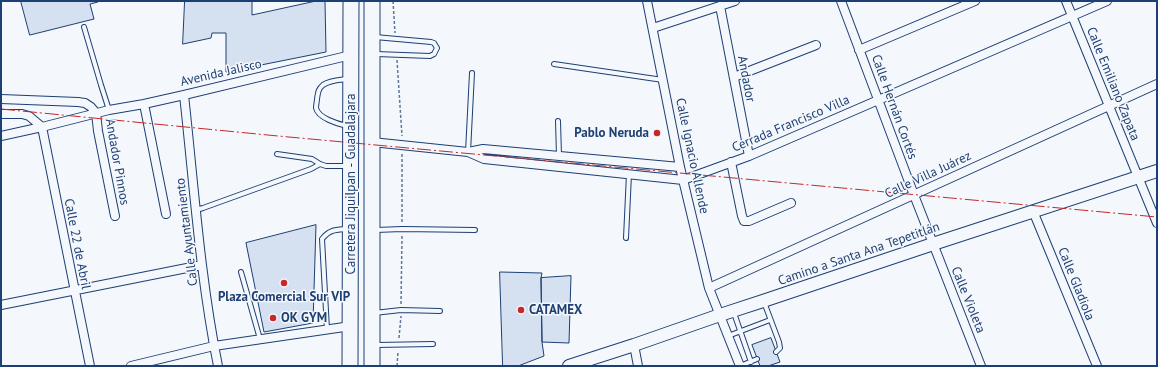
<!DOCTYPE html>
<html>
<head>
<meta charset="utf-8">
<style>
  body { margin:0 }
  #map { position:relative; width:1158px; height:367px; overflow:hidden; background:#f4f7fb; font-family:"PT Sans",sans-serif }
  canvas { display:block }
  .frame { position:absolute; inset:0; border:2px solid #1d3f73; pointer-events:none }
</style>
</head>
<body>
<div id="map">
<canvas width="1158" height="367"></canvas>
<div class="frame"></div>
</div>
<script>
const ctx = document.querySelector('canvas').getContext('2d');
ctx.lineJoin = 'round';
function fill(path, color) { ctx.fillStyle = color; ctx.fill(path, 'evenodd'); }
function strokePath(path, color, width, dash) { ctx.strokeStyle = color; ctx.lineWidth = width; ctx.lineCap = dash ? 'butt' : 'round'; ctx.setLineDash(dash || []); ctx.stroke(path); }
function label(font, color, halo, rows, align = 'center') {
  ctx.font = font + ' "PT Sans",sans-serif'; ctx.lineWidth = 3; ctx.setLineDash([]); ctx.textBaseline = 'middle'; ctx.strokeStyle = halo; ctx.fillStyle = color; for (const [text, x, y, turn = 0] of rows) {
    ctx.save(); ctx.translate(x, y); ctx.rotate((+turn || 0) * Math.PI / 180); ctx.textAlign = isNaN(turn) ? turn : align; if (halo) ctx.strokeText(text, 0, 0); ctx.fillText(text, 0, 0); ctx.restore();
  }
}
const building = new Path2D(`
  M21 1H97L98 2 90 4 94 19 30 35Z
  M185 1H252V15L316 1H325L326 52 226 72V33H212L211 38 183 44Z
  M316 225 313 323 264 332 246 243Z
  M500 272 542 273 541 278 542 342 544 356 518 366H503Z
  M571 276 569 343 542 342 541 278Z
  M771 338 780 362 768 366H760L752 345Z`);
const path = new Path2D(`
  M393 1 395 33
  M397 60 402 136
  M402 222V154
  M401 304 402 236
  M399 338 401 316
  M397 366 398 352`);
const lane = new Path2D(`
  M84 27 101 85 109 110
  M375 37 431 42 434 43 437 48 434 54 430 56 376 54
  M554 64 663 80
  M347 79C339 80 330 80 323 85 318 89 318 93 317 99 317 101 316 105 316 108 318 118 338 124 347 126
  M558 121 559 156
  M468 152 472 73
  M277 154 312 159 320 164 326 166H348
  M196 210 203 208 311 169 320 164
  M376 230 402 229 475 230
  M626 238 629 174
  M241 272 260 339
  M764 302 779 342 780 348 776 352
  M374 313 401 310 440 311
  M734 313 751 362
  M327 329 322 239C330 229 336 230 348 229
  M728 336 770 320
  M376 345 433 344
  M740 366 757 359`);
const street = new Path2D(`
  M647 1 680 167 709 288 740 366
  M841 1 914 195 981 366
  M1066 1 1157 223
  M720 6 749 156
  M653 28 735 1
  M859 50 975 1
  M734 77 816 45
  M184 95C194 185 200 277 218 366
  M1 99 78 102 85 103 91 107 96 113 98 131 115 216
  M144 104 166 214
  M1 114H22L29 116 42 127
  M42 127 90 366
  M1 136 42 127 109 110 144 104 184 95 351 55
  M372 142 468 152 483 149 680 167
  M468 152 484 159 683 180 749 156 1107 1
  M731 162 742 216 744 221H749L791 203
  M1033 211 1097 366
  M709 288 1157 84
  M1 305 202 265
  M634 345 638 366
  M131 366 214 346 351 326`);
const secondary = new Path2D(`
  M569 366 634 345 720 315 763 301 933 244 1157 171`);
const highway = new Path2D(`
  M350 366 351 1
  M372 366V1`);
const power = new Path2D(`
  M1 109 278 136 1157 217`);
const markers = [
  [657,133,4,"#c62828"],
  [284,283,4,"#c62828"],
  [521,310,4,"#c62828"],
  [273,318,4,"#c62828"]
];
const streetNames = [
  ["Avenida Jalisco",221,73,-13],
  ["Andador",746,79,79],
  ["Calle Emiliano Zapata",1113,84,68],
  ["Calle Hernán Cortés",894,107,70],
  ["Cerrada Francisco Villa",791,124,-23],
  ["Calle Ignacio Allende",692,156,78],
  ["Andador Pinnos",117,162,80],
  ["Calle Villa Juárez",928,175,-25],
  ["Carretera Jiquilpan - Guadalajara",351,184,-90],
  ["Calle Ayuntamiento",187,232,-97],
  ["Calle 22 de Abril",77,244,79],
  ["Camino a Santa Ana Tepetitlán",859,254,-19],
  ["Calle Gladiola",1076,284,68],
  ["Calle Violeta",968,300,68]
];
const poiNames = [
  ["Pablo Neruda",649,133,"right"],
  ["Plaza Comercial Sur VIP",284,297,"center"],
  ["CATAMEX",529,310],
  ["OK GYM",281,318]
];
fill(building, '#d5e0f0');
strokePath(building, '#1d3f73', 1);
strokePath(lane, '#1d3f73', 6);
strokePath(street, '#1d3f73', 10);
strokePath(secondary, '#1d3f73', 14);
strokePath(highway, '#1d3f73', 17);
strokePath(path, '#5e769c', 1.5, [3, 2]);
strokePath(lane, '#f4f7fb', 4);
strokePath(street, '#f4f7fb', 8);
strokePath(secondary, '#f4f7fb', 12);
strokePath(highway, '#f4f7fb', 15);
strokePath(power, '#c62828', 1, [14, 3, 2, 3]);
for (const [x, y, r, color] of markers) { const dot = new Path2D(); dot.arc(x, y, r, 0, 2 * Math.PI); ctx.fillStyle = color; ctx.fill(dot); strokePath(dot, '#f4f7fb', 1.5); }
label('13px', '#1d3f73', '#f4f7fb', streetNames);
label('bold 13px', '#1d3f73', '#f4f7fb', poiNames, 'left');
</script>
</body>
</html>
